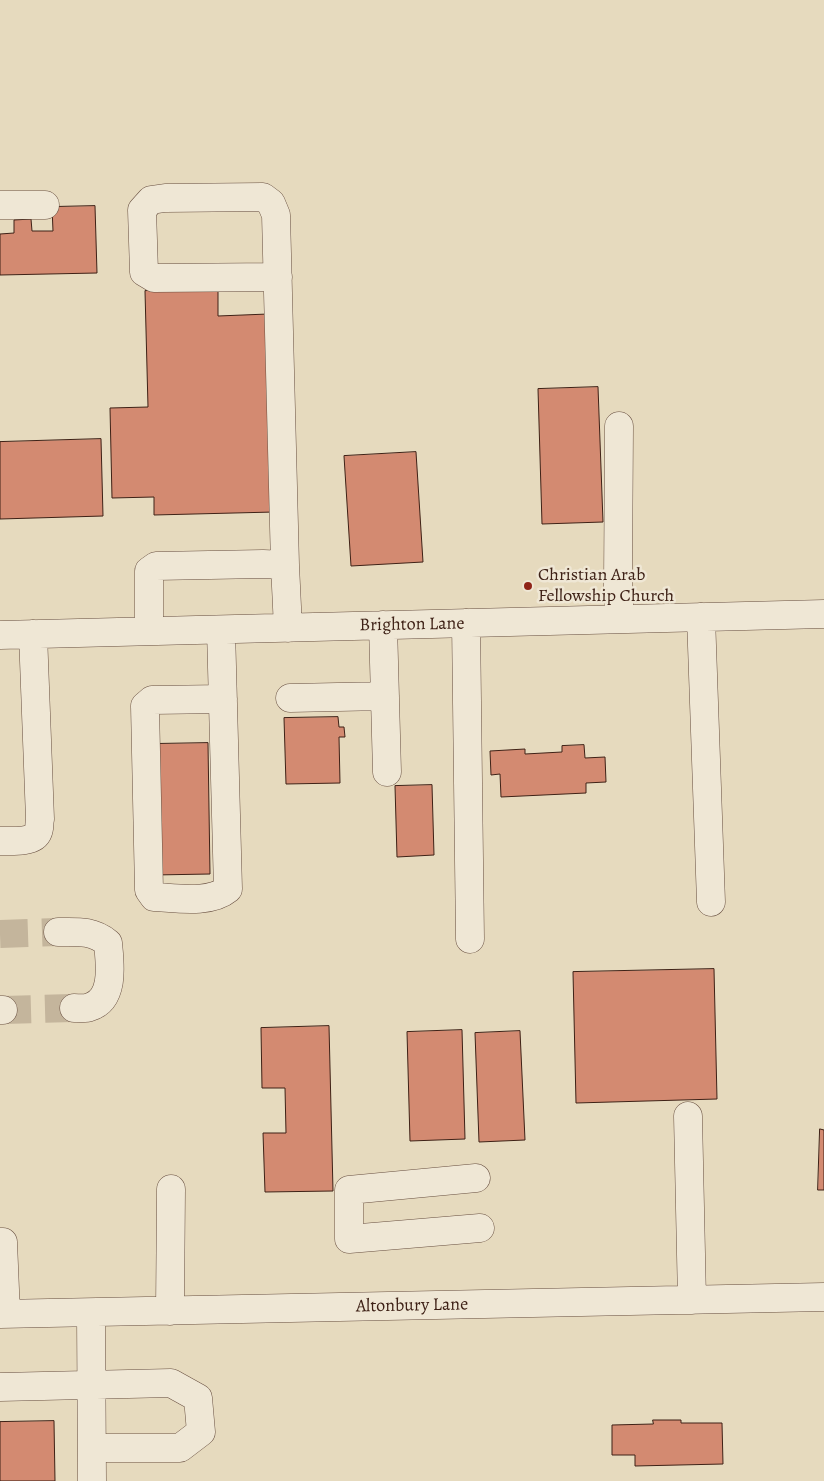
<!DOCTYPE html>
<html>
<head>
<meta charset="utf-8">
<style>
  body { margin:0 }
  canvas { display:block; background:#e6dabe }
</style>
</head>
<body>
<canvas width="824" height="1481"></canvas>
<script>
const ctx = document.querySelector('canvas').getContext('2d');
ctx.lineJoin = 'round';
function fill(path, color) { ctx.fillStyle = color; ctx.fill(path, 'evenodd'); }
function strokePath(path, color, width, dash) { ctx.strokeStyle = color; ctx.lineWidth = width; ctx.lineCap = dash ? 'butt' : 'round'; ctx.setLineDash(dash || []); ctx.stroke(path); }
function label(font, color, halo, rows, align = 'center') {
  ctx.font = font + ' Alegreya,serif'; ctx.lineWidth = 5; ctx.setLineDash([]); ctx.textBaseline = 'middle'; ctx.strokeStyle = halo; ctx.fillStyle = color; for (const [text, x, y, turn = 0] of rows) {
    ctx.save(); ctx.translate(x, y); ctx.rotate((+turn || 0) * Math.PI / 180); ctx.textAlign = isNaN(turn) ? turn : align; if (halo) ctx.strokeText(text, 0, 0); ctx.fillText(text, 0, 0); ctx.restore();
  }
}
const building = new Path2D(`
  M95 206 97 273 0 275V234L14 233V220L31 219 32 231H53L52 207Z
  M218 289V316L268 314 274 512 154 515V497L112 498 110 408 148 407 145 291Z
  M598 387 603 522 542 524 538 389Z
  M101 439 103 516 0 519V442Z
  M416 452 423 562 351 566 344 456Z
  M338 717 339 727H344L345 737H339L340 783 286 784 284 718Z
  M208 743 210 874 154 875 152 744Z
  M584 745 585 758 605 757 606 782 586 783V793L501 797 500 774 491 775 490 751 525 749V754L562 752V746Z
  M432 785 434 855 397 857 395 786Z
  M714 969 717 1099 576 1103 573 972Z
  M329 1026 333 1191 265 1192 263 1133H286L285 1088H262L261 1028Z
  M462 1030 465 1139 410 1141 407 1032Z
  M520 1031 525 1140 479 1142 475 1033Z
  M820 1129 824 1130V1190H818Z
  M653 1420H681V1423H722L723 1464 635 1466V1455H612V1425L653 1424Z
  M54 1421 55 1481H0V1422Z`);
const minorTunnel = new Path2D(`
  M0 934 58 932
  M3 1010 74 1008`);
const minor = new Path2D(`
  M0 205H45
  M278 277 154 278 144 272 142 210 151 200 165 198 263 197 271 203 276 215 285 565
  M619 426 618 586 620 619
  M701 617 711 902
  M466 623 470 939
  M383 625 387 772
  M221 630 228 889C210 904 176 898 154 897L149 890 145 706 152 700 223 699
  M149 631V571L156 566 263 564 285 565 288 628
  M0 635 824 614
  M290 698 385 696
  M0 841C10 841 34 843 38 832 40 828 39 823 40 819L33 634
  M58 932C77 932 92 930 108 943 110 964 115 999 90 1007 85 1009 79 1008 74 1008
  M0 1010H3
  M688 1116 692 1300
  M476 1178 349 1190V1239L480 1228
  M0 1242H3L6 1314
  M170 1311 171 1189
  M91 1313 92 1481
  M0 1314 824 1297
  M0 1387 171 1383 198 1398 201 1432 180 1448H92`);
const markers = [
  [528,586,5,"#8f2418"]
];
const poiNames = [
  ["Christian Arab",538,576],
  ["Fellowship Church",538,597]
];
const streetNames = [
  ["Brighton Lane",412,625,-1],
  ["Altonbury Lane",412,1306,-1]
];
fill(building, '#d38a71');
strokePath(building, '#3e2116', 1);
strokePath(minorTunnel, '#c4b59c', 28, [28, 14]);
strokePath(minor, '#684f40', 29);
strokePath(minor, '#efe7d5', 28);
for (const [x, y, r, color] of markers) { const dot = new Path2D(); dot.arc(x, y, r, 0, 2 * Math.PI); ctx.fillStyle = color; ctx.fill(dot); strokePath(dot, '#efe7d5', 2); }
label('18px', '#3e2116', '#efe7d5', poiNames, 'left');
label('18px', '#3e2116', '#efe7d5', streetNames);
</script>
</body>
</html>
